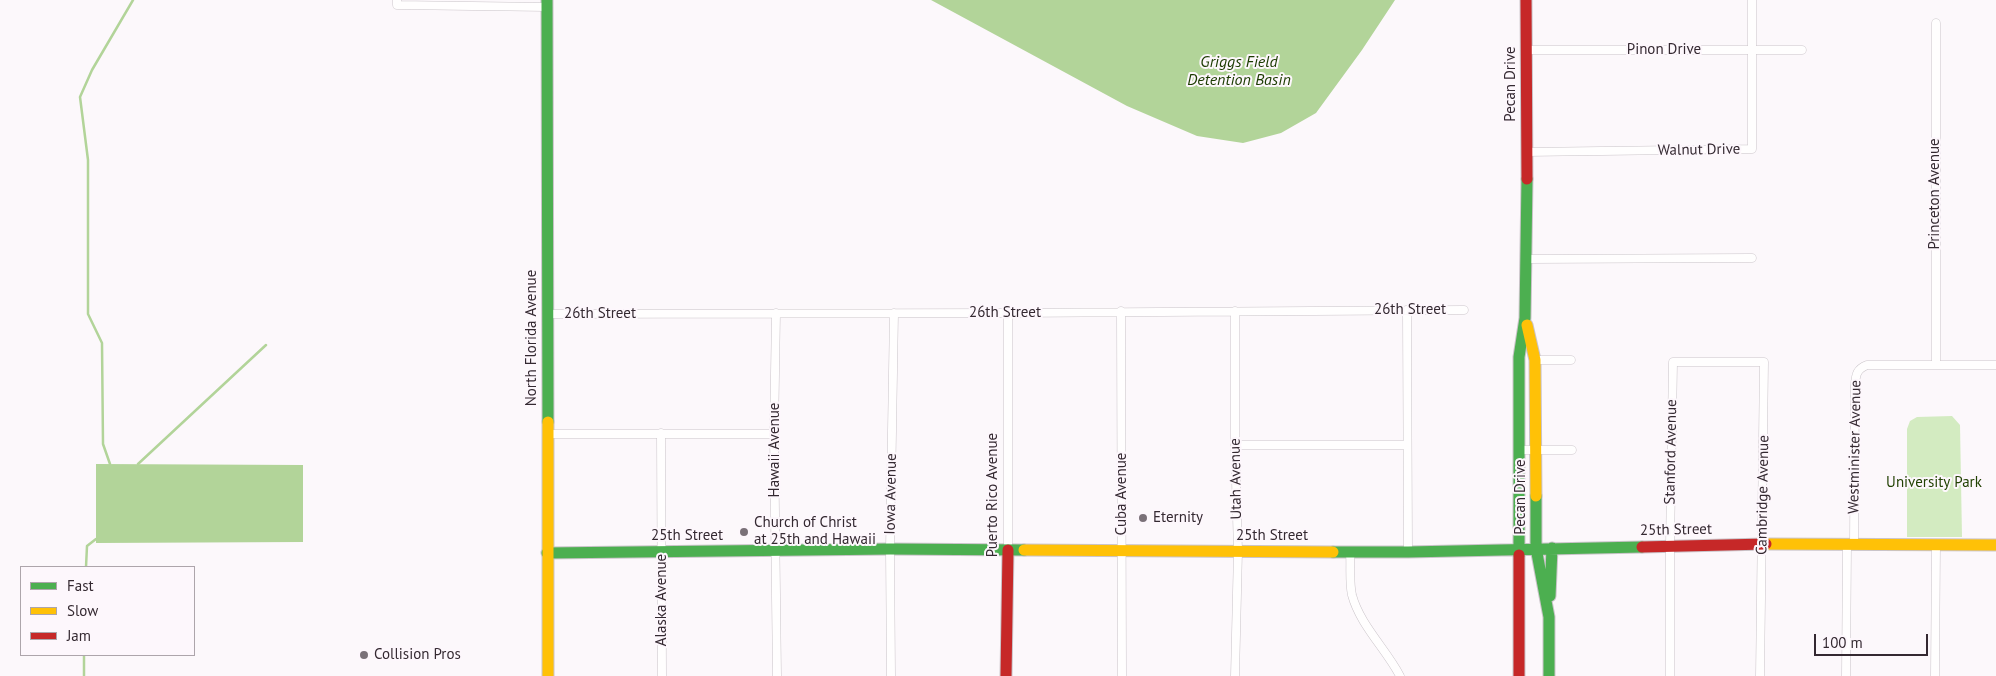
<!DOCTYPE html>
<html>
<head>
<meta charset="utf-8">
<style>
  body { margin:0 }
  #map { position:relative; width:1996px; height:676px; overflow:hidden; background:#fcf8fb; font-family:"PT Sans",sans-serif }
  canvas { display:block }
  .legend { position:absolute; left:20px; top:566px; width:175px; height:90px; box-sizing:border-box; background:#fdf7fc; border:1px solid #ada5ab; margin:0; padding:6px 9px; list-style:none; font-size:15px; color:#342931 }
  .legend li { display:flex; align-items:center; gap:10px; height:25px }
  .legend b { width:25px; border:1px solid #ada5ab }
  .scale { position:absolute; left:1814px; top:634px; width:114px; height:22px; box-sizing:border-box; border:2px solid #342931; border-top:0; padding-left:6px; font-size:15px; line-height:18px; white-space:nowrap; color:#342931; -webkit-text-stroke:4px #fdf7fc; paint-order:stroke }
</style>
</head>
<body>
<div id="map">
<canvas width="1996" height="676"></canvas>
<ul class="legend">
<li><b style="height:6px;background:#4caf50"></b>Fast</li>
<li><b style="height:6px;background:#ffc107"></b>Slow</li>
<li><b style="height:6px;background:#c62828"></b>Jam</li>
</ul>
<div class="scale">100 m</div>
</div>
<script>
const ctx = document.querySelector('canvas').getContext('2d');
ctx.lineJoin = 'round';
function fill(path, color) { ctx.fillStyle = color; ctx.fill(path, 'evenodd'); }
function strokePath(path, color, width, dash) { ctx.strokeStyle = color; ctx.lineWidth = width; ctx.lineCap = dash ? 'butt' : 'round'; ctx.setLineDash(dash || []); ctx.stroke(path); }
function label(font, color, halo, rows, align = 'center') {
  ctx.font = font + ' "PT Sans",sans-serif'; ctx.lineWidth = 4; ctx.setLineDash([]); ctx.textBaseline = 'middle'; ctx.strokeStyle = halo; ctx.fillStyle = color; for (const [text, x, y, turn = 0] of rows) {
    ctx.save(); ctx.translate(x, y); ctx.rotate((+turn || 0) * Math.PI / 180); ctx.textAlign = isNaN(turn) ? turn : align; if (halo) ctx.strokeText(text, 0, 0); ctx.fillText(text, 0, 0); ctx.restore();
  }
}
const green = new Path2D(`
  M1952 416 1960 425 1962 537H1907V429L1910 421 1917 417Z`);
const water = new Path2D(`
  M931 0H1395L1362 50 1316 113 1281 133 1243 143 1197 136 1127 106Z
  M96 464 303 465V542L96 543Z`);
const stream = new Path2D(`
  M110 464 103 444 102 343 88 314V160L80 97 92 70 133 0
  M138 464 266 345
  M86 567 87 546 96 539
  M84 676V655`);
const street = new Path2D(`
  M397 0V5L547 7
  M1936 23V365
  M1527 50H1802
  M1526 152 1752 149V0
  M1527 259 1752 258
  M1407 310 1408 552
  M1121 311 1122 676
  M776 313 774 434 777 676
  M547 314 1008 313 1464 310
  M1535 360H1571
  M661 433 662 676
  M547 434H774
  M1235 445H1407
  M1519 450H1572
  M1854 544 1855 384C1856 374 1857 369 1867 365H1996
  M1008 550V313
  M1350 552C1351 565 1349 582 1352 595 1360 625 1386 649 1400 676
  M891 676 890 549 894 313
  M1235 676 1238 551 1235 445V311
  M1670 676V546L1673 362H1764L1760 676
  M1846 676 1847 544
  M1935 676 1936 545`);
const fast = new Path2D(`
  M547 0 548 422
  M1536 496V548L1549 617V676
  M1333 552H1408L1642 547
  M547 553 890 549 1024 550
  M1519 555V357L1525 318 1527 179
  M1550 596 1552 548`);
const slow = new Path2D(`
  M1527 325 1535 360 1536 496
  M548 422V676
  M1766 544 1996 545
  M1024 550 1333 552`);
const jam = new Path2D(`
  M1526 0 1527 179
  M1642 547 1766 544
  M1519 555V676
  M1006 676 1008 550`);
const markers = [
  [1143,518,5,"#7a7178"],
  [744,532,5,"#7a7178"],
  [364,655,5,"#7a7178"]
];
const streetNames = [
  ["Pinon Drive",1664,50],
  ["Pecan Drive",1511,84,-90],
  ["Walnut Drive",1699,150,-1],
  ["Princeton Avenue",1935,194,-90],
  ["26th Street",1410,310],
  ["26th Street",1005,313],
  ["26th Street",600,314],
  ["North Florida Avenue",532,338,-90],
  ["Westminister Avenue",1855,447,-89],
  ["Hawaii Avenue",775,450,-90],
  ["Stanford Avenue",1671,452,-89],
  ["Utah Avenue",1236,479,-91],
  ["Iowa Avenue",891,494,-89],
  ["Cuba Avenue",1122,494,-90],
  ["Puerto Rico Avenue",993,495,-90],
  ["Cambridge Avenue",1763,495,-89],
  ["Pecan Drive",1521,497,-90],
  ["25th Street",1676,530,-1],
  ["25th Street",687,536],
  ["25th Street",1272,536],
  ["Alaska Avenue",662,600,-90]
];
const parkNames = [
  ["University Park",1934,483]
];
const poiNames = [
  ["Eternity",1153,518],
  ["Church of Christ",754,523],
  ["at 25th and Hawaii",754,540],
  ["Collision Pros",374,655]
];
const waterNames = [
  ["Griggs Field",1239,62],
  ["Detention Basin",1239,80]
];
fill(green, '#d3ebc1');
fill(water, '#b2d499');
strokePath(stream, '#b2d499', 2.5);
strokePath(street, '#cac4c9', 9);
strokePath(fast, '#cac4c9', 13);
strokePath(slow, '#cac4c9', 13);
strokePath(jam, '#cac4c9', 13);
strokePath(street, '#fffefe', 8);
strokePath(fast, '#4caf50', 11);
strokePath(slow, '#ffc107', 11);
strokePath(jam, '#c62828', 11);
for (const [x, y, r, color] of markers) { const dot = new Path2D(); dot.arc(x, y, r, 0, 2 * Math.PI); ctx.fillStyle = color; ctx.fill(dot); strokePath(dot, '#fdf7fc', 2); }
label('15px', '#342931', '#fdf7fc', streetNames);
label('15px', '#224203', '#fdf7fc', parkNames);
label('15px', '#342931', '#fdf7fc', poiNames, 'left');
label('italic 16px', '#1b3b00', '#fdf7fc', waterNames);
</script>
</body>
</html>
